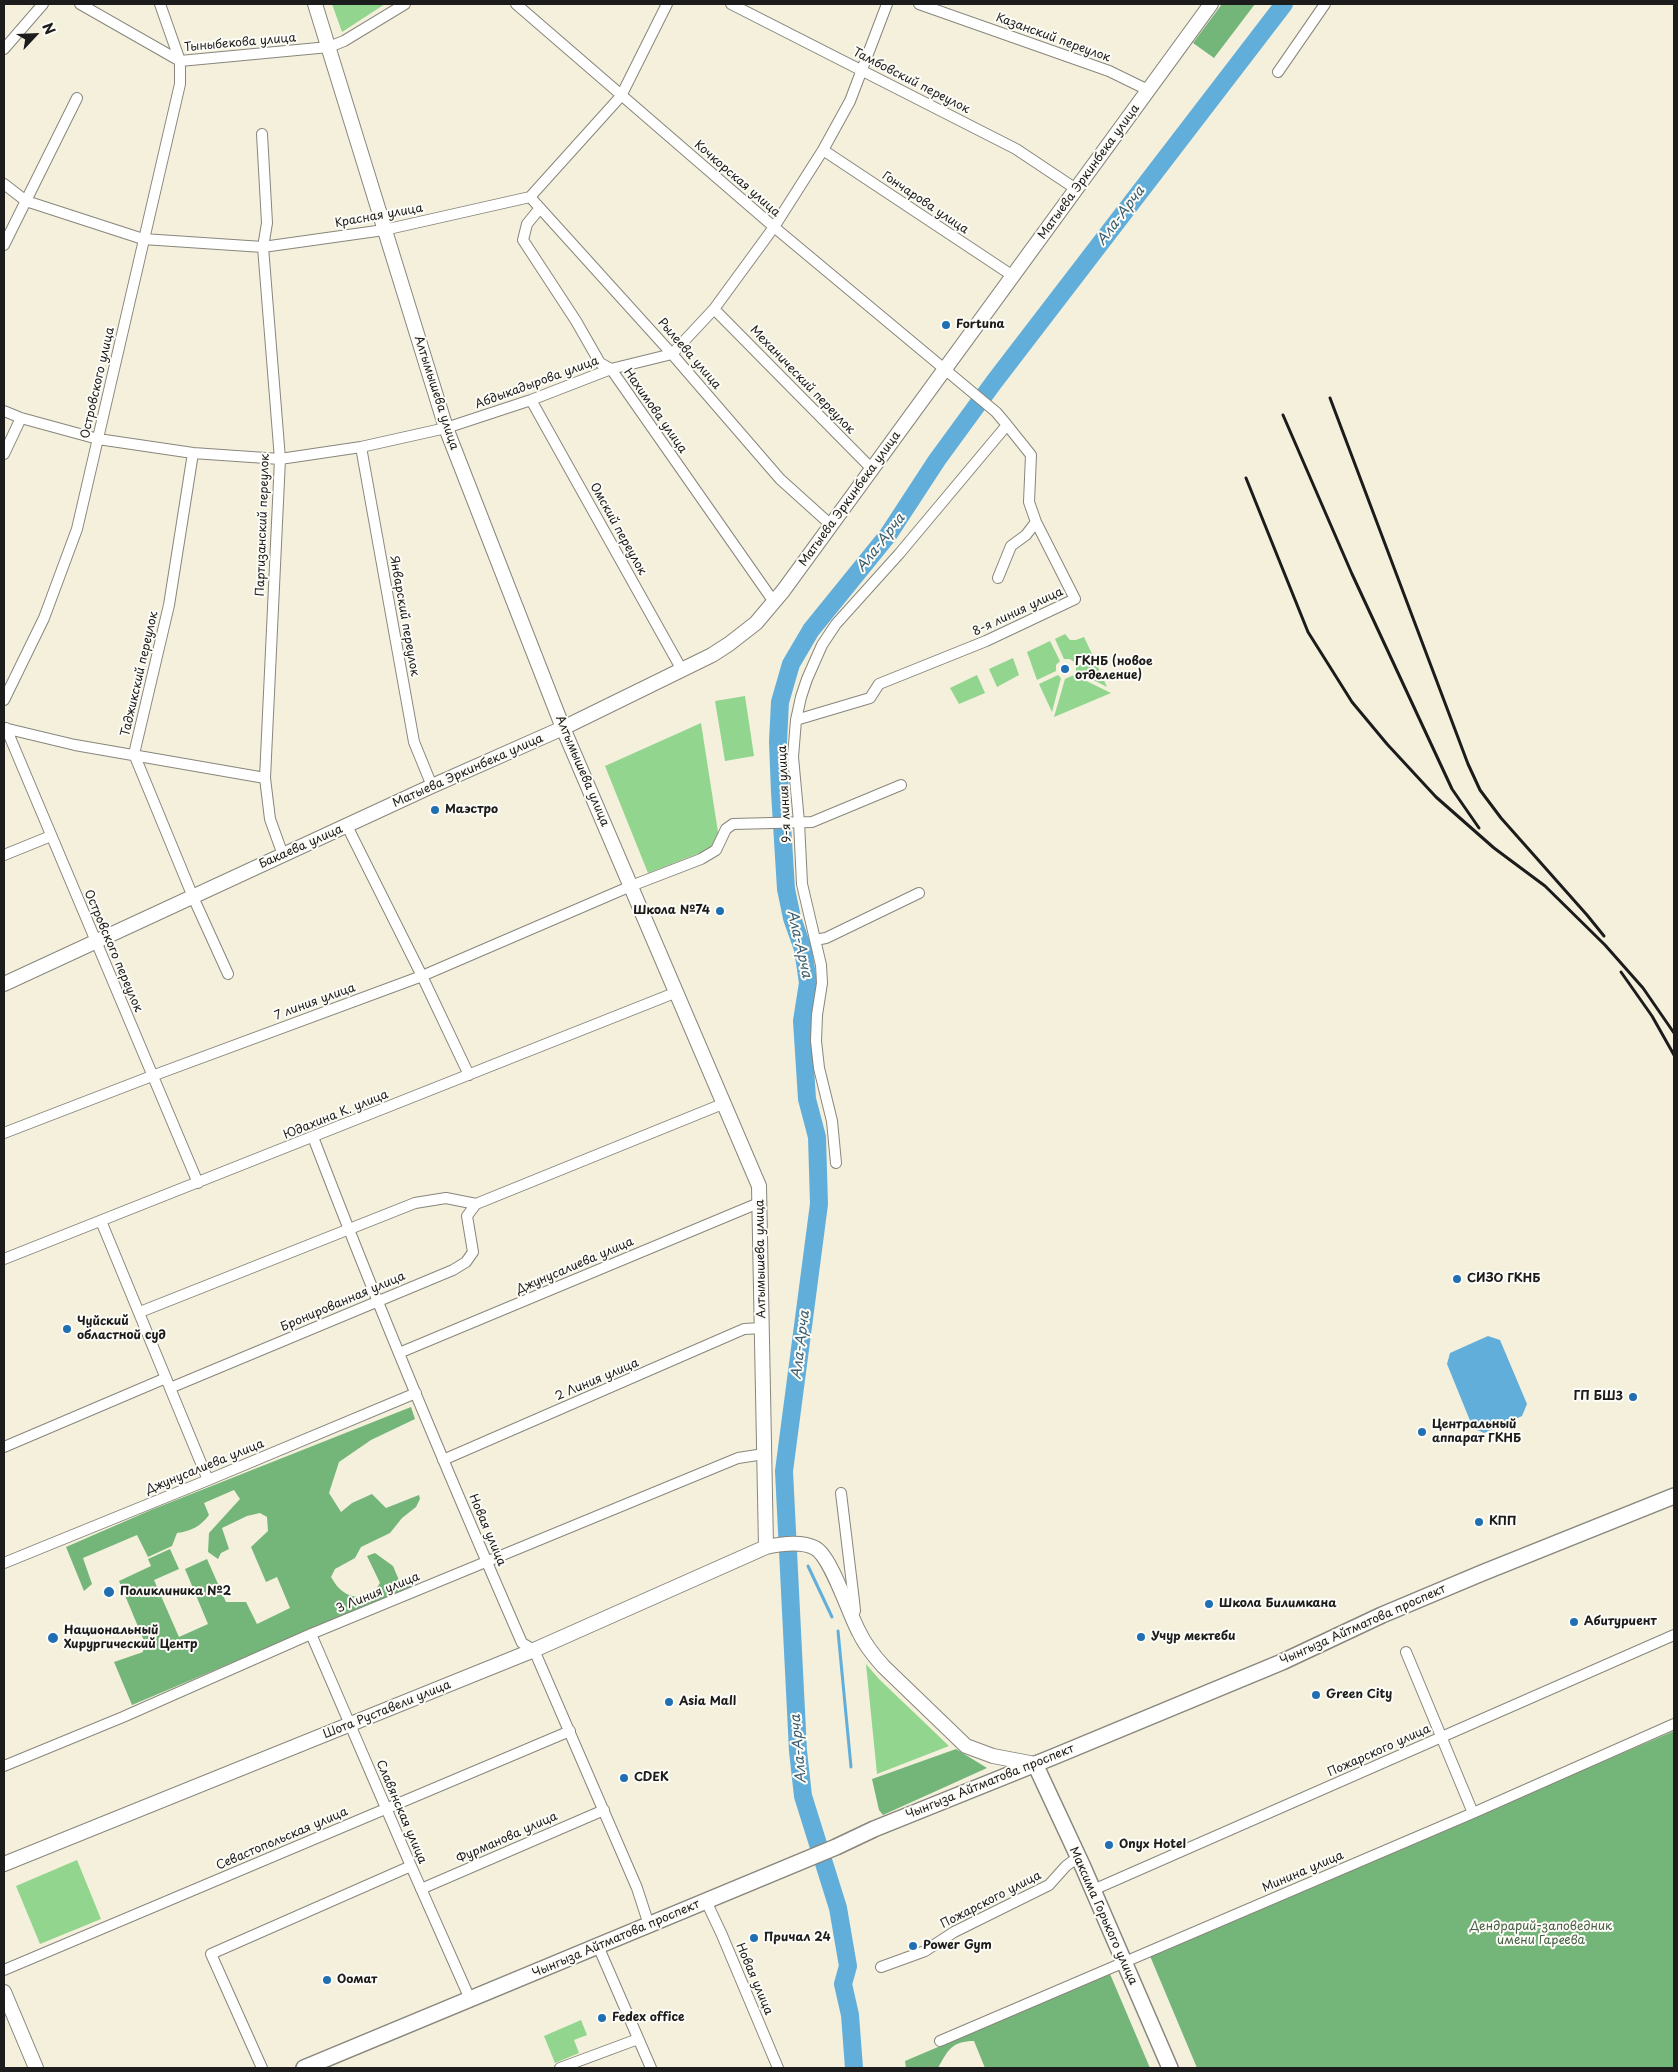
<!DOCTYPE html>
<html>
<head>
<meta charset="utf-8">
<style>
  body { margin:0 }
  #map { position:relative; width:1678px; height:2072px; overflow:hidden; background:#f4f0dc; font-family:"Playpen Sans",sans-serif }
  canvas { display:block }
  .frame { position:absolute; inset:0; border:5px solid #1c1c1c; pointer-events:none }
  .north { position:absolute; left:10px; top:10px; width:50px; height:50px; -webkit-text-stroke:4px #fdfcf7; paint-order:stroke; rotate:65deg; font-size:14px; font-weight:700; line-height:20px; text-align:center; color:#1c1c1c }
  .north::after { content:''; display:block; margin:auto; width:18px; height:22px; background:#1c1c1c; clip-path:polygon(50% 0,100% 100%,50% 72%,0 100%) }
</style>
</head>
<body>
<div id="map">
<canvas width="1678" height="2072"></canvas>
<div class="frame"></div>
<div class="north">N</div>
</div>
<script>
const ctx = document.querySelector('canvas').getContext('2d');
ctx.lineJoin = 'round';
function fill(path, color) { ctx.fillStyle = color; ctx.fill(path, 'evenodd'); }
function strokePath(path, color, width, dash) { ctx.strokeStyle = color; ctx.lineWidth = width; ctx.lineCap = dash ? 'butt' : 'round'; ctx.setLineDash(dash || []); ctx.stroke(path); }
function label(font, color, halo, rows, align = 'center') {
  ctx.font = font + ' "Playpen Sans",sans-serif'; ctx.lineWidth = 4; ctx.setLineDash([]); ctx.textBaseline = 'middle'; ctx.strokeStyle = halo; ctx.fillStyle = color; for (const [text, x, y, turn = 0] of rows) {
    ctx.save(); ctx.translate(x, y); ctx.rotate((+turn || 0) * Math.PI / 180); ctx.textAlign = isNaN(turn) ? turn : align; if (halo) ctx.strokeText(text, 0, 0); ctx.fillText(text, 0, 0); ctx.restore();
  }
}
const green = new Path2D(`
  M332 4H385L342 32Z
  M1065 634 1070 640H1076L1084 637 1092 654 1074 662 1070 659H1064L1055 639Z
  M1050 641 1060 661 1056 665V671L1037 680 1027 652Z
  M1013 658 1019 675 997 687 989 669Z
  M1094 658 1107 687 1076 671V667Z
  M977 675 985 693 959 704 950 688Z
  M1058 675 1061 678 1052 712 1039 684Z
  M1074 675 1111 693 1054 717 1065 679Z
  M745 696 754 756 725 761 715 701Z
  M701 723 720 845 648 873 605 766Z
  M866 1664 879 1679 949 1746 877 1774Z
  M77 1860 101 1919 40 1944 16 1886Z
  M581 2020 587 2035 574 2040 579 2053 555 2063 544 2036Z`);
const forest = new Path2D(`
  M1222 4H1255L1214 58 1193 43Z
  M411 1407 415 1419 371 1440 339 1462 329 1493 341 1512 352 1503 372 1494 386 1508 419 1495 420 1499 416 1507 402 1518 390 1533 361 1547 355 1558 335 1569 331 1577C341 1595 354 1601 373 1594L380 1583 367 1556 375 1553 393 1566 401 1585 412 1581 413 1586 132 1705 114 1662 143 1652 144 1641 119 1581 151 1566 148 1559 170 1549 179 1569 154 1580 179 1637 208 1624 185 1569 207 1559 226 1602H246L257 1624 290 1608 277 1577 266 1582 251 1547 268 1531 267 1517 260 1513 247 1516 222 1528 229 1549 221 1553 218 1559 208 1552 209 1533 240 1499 234 1490 204 1503 209 1515C200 1527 191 1531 177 1533L172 1546 148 1557 137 1535 83 1558 92 1584 84 1591 66 1547 151 1510Z
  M1674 1731V2068H1197L1150 1956Z
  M956 1749 987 1768 883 1815 879 1810 872 1779Z
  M1110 1974 1150 2068H985L974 2041C952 2041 948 2050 938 2068H906L905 2061Z`);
const water = new Path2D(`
  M1488 1336 1500 1340 1527 1404 1522 1416 1484 1433 1473 1428 1447 1364 1450 1353Z`);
const stream = new Path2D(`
  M808 1566 832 1617
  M838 1631 851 1767`);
const river = new Path2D(`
  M854 2068 850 2015 843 1984 848 1966 838 1908 803 1796 798 1751 784 1471 819 1204 817 1137 807 1099 802 1021 808 983 803 949 792 918 786 889 780 792 778 742 780 702 791 664 811 630 888 535 937 460 994 382 1284 4`);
const street = new Path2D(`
  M80 4 180 61 329 47 344 41 405 4
  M516 4 774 227 996 412 1007 425 899 554 836 624 822 645 807 679 801 697 796 720 793 757 799 822 802 884 821 965 822 983 817 1015 816 1041 819 1068 832 1121 836 1163
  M731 4 1016 149 1076 189
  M919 4 1109 71 1148 90
  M4 49 43 4
  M1278 72 1325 4
  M262 134 267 223 263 247 280 459 265 778 270 819 283 855
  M823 150 1013 276
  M4 184 26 201 143 239 263 247 384 230 530 197 621 96 667 4
  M530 197 672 354 780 479 831 525
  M540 208 527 224 523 240 576 321 600 363 611 369 774 602
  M4 245 77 98
  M714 309 872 469
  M531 400 682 670
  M4 411 21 418 98 439 193 453 280 459 361 447 446 428 531 400 611 369 672 354 714 309 774 227 823 150 850 101 887 4
  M361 447 414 742 432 786
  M193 453 169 605 134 754 193 897 228 974
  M4 454 21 418
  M998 578 1011 546 1026 535 1036 522
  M4 700 44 618 77 529 180 84V61L160 4
  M796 720 870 698 879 684 986 641 1075 599 1036 522 1029 502 1031 455 1007 425
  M4 728 75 745 265 778
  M6 728 198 1183
  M347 826 422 976 469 1075
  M4 855 51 836
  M815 940 826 938 919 893
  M4 1133 152 1076 422 976 631 886 701 859 716 850 726 829 733 824 812 822 901 785
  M313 1137C378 1307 449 1476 522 1643L534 1650 637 1888 649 1925
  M101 1221 208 1480
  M4 1259 677 992
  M140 1312 415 1203 446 1198 476 1204
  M399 1353 761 1202
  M170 1388 453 1270 466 1262 473 1252 467 1216 476 1204 725 1103
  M4 1447 166 1378
  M443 1460 744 1329 762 1328
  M841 1493 854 1601 855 1611 852 1616
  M4 1563 208 1480 416 1393
  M311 1634 411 1866 470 1999
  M1406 1652 1473 1813
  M4 1766 123 1717 311 1634 738 1458 764 1454
  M421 1889 604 1810
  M1093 1890 1674 1635
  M706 1901 722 1935 778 2068
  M598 1946 651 2068
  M881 1967 925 1951 954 1932 1049 1885 1066 1866 1078 1857
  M4 1970 570 1731
  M940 2041 1473 1813 1674 1724
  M262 2068 211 1954 411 1866
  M560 2068 638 2039`);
const secondary = new Path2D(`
  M315 4 446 428 563 728 759 1186 766 1547
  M4 984 432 786 563 728 712 655 729 644 756 623 783 591 1211 4
  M4 1864 534 1650 766 1547C780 1544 802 1541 815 1548 831 1556 849 1614 859 1632 865 1645 874 1656 883 1666L966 1746 993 1756 1035 1764
  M4 1992 36 2068`);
const primary = new Path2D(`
  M1035 1764 1083 1867 1170 2068
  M304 2068 836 1847 874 1829 1053 1757 1282 1662 1382 1615 1482 1573 1674 1496`);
const rail = new Path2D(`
  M1330 398 1468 764 1480 790 1501 818 1587 915 1604 936
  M1283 415 1352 574 1452 789 1479 828
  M1246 478 1308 632 1352 702 1387 744 1436 797 1494 848 1545 886 1605 945 1643 988 1674 1033
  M1621 972 1652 1016 1674 1055`);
const markers = [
  [946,325,5,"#1f6fb2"],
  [1065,669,5,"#1f6fb2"],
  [435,810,5,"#1f6fb2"],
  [720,911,5,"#1f6fb2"],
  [1457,1279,5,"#1f6fb2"],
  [67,1329,5,"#1f6fb2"],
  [1633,1397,5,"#1f6fb2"],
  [1422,1432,5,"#1f6fb2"],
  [1479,1522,5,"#1f6fb2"],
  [109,1592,6,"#1f6fb2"],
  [1209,1604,5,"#1f6fb2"],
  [1574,1622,5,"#1f6fb2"],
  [1141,1637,5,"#1f6fb2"],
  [53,1638,6,"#1f6fb2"],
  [1316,1695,5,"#1f6fb2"],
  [669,1702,5,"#1f6fb2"],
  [624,1778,5,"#1f6fb2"],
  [1109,1845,5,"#1f6fb2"],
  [754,1938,5,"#1f6fb2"],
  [913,1946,5,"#1f6fb2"],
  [327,1980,5,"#1f6fb2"],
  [602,2018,5,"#1f6fb2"]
];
const streetNames = [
  ["Казанский переулок",1053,38,20],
  ["Тыныбекова улица",240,43,-5],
  ["Тамбовский переулок",911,81,27],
  ["Матыева Эркинбека улица",1089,172,-54],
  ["Кочкорская улица",737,179,41],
  ["Гончарова улица",925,203,34],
  ["Красная улица",379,216,-10],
  ["Рылеева улица",689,354,49],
  ["Механический переулок",802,380,46],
  ["Островского улица",98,383,-77],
  ["Абдыкадырова улица",537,383,-20],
  ["Алтымышева улица",436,393,72],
  ["Нахимова улица",655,411,55],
  ["Матыева Эркинбека улица",850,499,-54],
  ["Партизанский переулок",263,525,-88],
  ["Омский переулок",618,529,61],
  ["8-я линия улица",1018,612,-25],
  ["Январский переулок",404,616,80],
  ["Таджикский переулок",140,674,-77],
  ["Матыева Эркинбека улица",468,771,-24],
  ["Алтымышева улица",582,771,67],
  ["9-я линия улица",785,794,-93],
  ["Бакаева улица",301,847,-24],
  ["Островского переулок",113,951,67],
  ["7 линия улица",315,1002,-20],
  ["Юдахина К. улица",336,1115,-22],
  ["Алтымышева улица",761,1259,-91],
  ["Джунусалиева улица",575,1266,-23],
  ["Бронированная улица",343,1302,-23],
  ["2 Линия улица",597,1380,-23],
  ["Джунусалиева улица",205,1467,-22],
  ["Новая улица",487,1530,67],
  ["3 Линия улица",378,1593,-22],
  ["Чынгыза Айтматова проспект",1363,1625,-24],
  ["Шота Руставели улица",387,1710,-22],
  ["Пожарского улица",1379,1751,-24],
  ["Чынгыза Айтматова проспект",990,1782,-22],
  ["Славянская улица",401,1812,67],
  ["Фурманова улица",507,1838,-24],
  ["Севастопольская улица",282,1839,-23],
  ["Минина улица",1303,1872,-23],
  ["Пожарского улица",991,1900,-27],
  ["Максима Горького улица",1103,1916,66],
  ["Чынгыза Айтматова проспект",616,1939,-23],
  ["Новая улица",754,1979,67]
];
const poiNames = [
  ["Fortuna",956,325],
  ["ГКНБ (новое",1075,662],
  ["отделение)",1075,676],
  ["Маэстро",445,810],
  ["Школа №74",710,911,"right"],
  ["СИЗО ГКНБ",1467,1279],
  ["Чуйский",77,1322],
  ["областной суд",77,1336],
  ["ГП БШЗ",1623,1397,"right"],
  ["Центральный",1432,1425],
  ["аппарат ГКНБ",1432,1439],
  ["КПП",1489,1522],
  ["Поликлиника №2",120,1592],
  ["Школа Билимкана",1219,1604],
  ["Абитуриент",1584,1622],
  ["Национальный",64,1631],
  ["Хирургический Центр",64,1645],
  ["Учур мектеби",1151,1637],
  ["Green City",1326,1695],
  ["Asia Mall",679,1702],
  ["CDEK",634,1778],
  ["Onyx Hotel",1119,1845],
  ["Причал 24",764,1938],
  ["Power Gym",923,1946],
  ["Оомат",337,1980],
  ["Fedex office",612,2018]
];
const parkNames = [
  ["Дендрарий-заповедник",1541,1927],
  ["имени Гареева",1541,1941]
];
const waterNames = [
  ["Ала-Арча",1121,216,-53],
  ["Ала-Арча",881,543,-52],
  ["Ала-Арча",799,944,77],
  ["Ала-Арча",801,1345,-83],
  ["Ала-Арча",799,1749,-95]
];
fill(green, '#91d58e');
fill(forest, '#74b679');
fill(water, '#62aedb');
strokePath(stream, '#62aedb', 3);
strokePath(river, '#62aedb', 18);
strokePath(street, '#88867c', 12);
strokePath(secondary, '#88867c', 16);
strokePath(primary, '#88867c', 18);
strokePath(street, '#fff', 10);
strokePath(secondary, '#fff', 14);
strokePath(primary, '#fff', 15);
strokePath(rail, '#1c1c1c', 3);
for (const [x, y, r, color] of markers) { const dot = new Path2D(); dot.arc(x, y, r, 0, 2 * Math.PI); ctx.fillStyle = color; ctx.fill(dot); strokePath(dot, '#fdfcf7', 2); }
label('12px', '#1c1c1c', '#fdfcf7', streetNames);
label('bold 12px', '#1c1c1c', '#fdfcf7', poiNames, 'left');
label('12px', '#455d44', '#fdfcf7', parkNames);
label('italic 14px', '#3c5e72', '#fdfcf7', waterNames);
</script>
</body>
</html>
